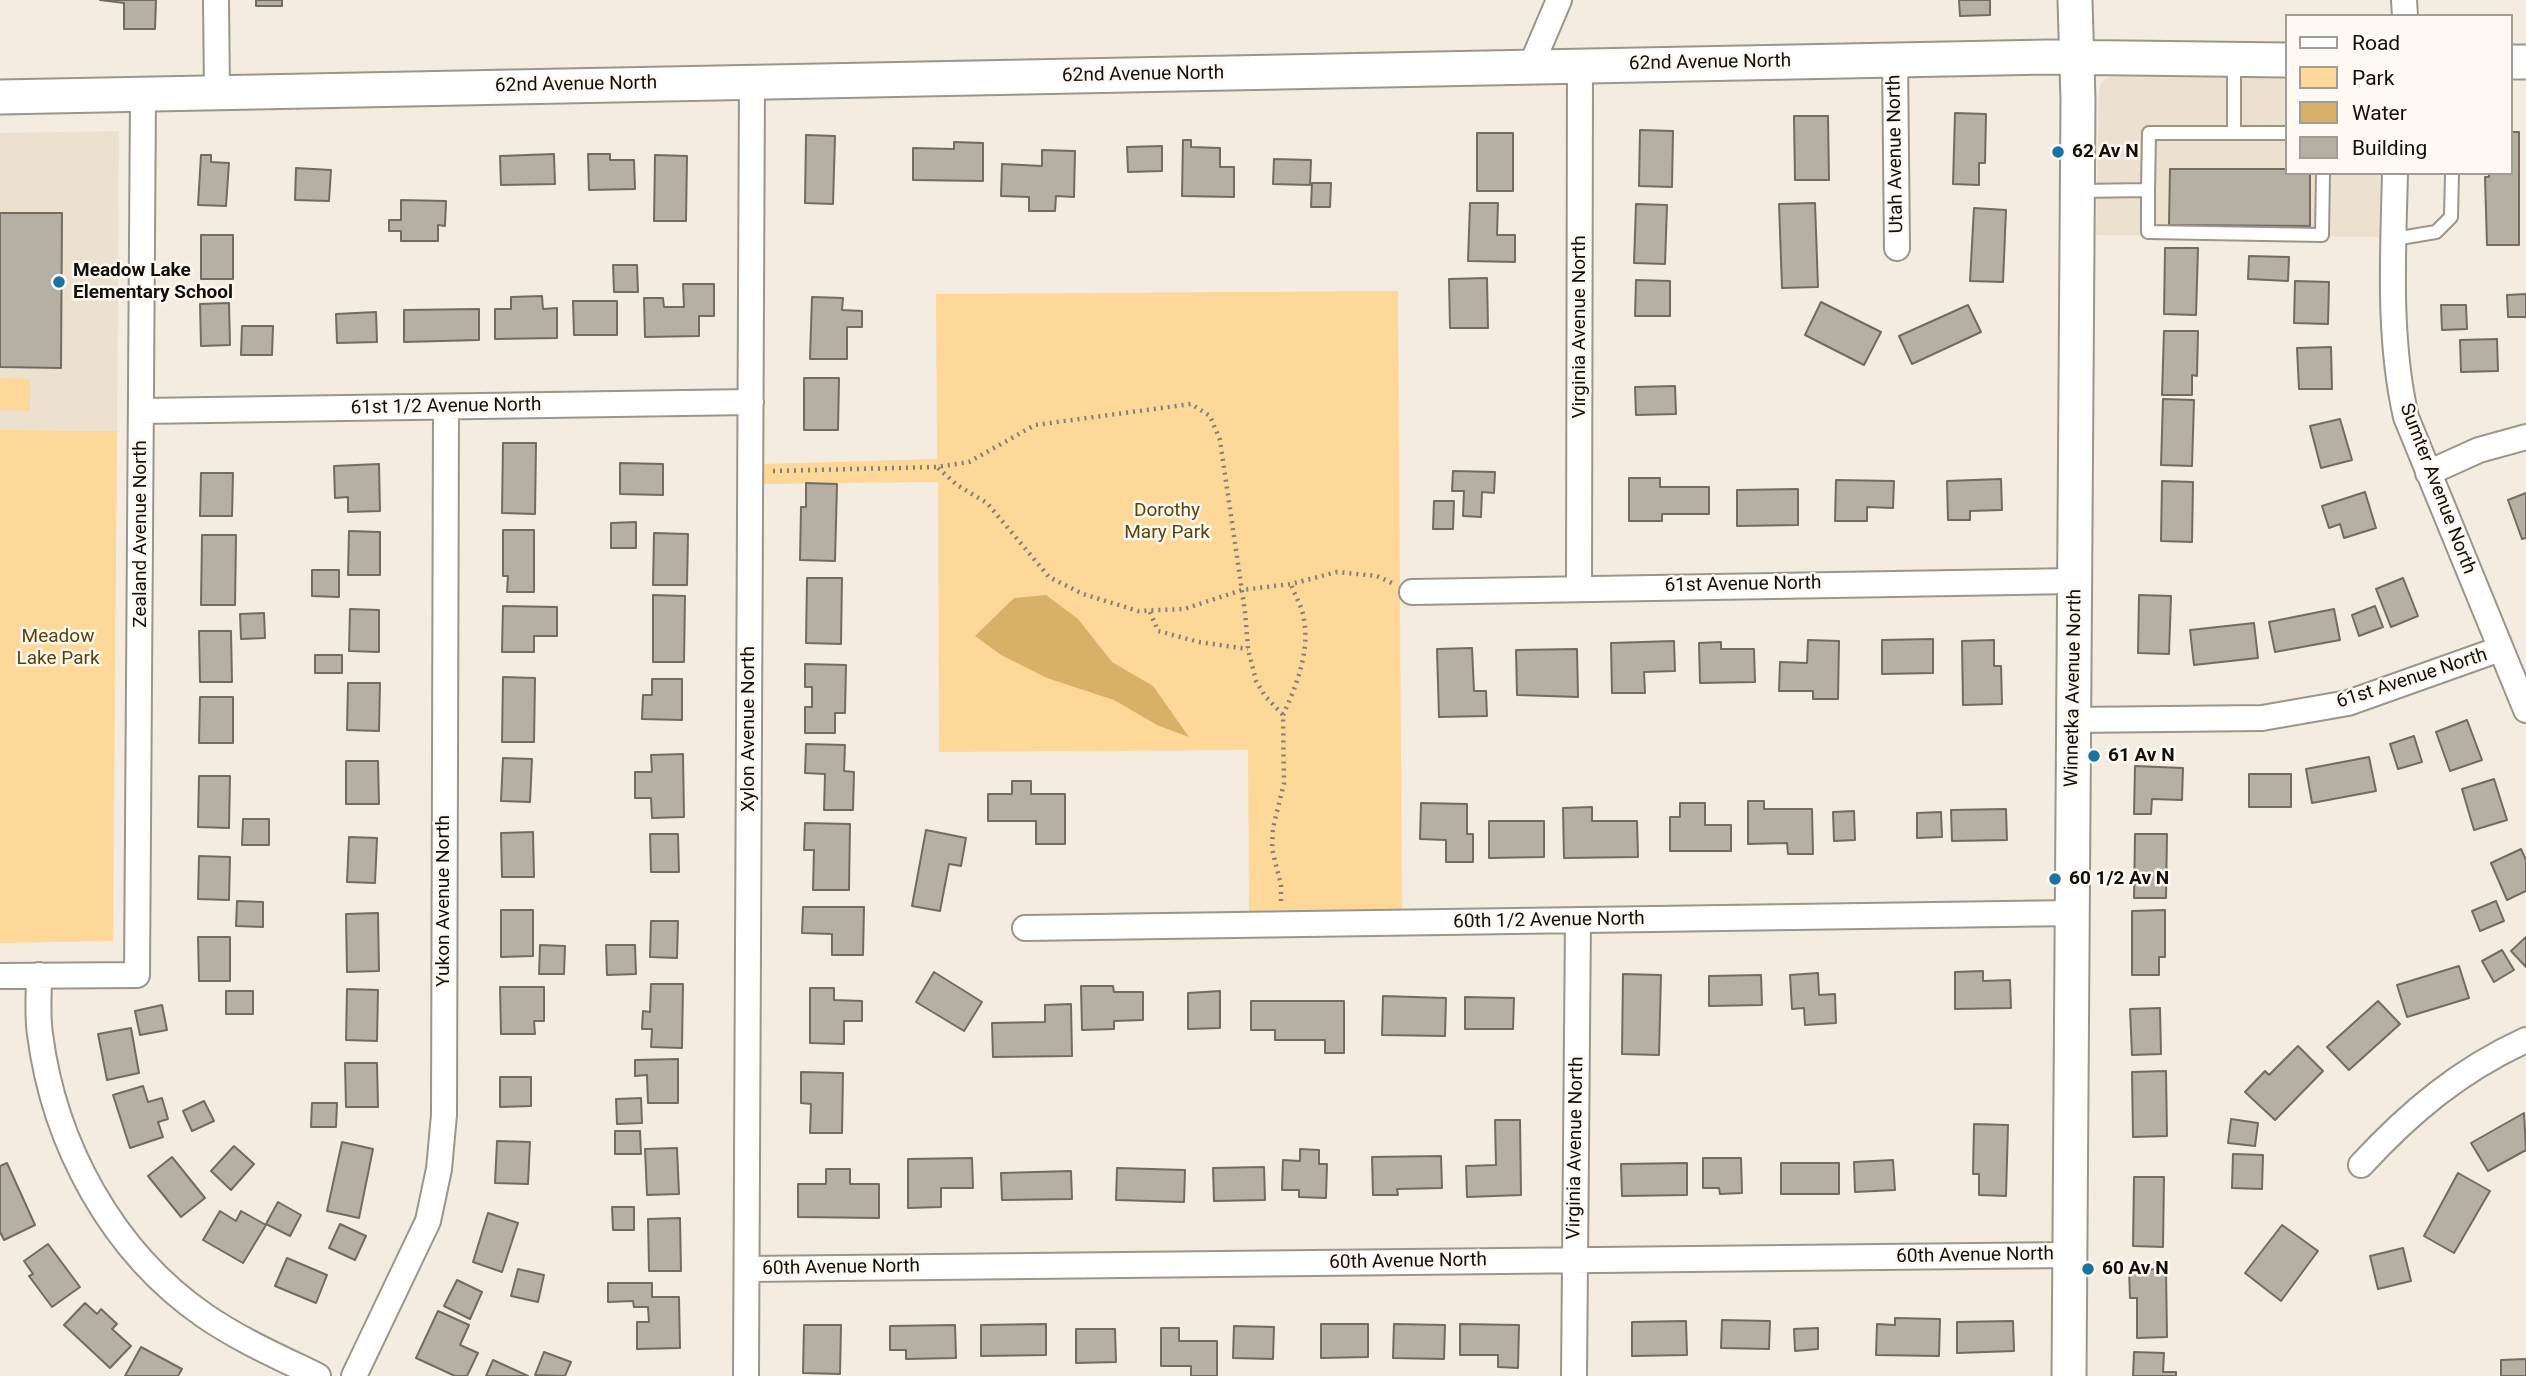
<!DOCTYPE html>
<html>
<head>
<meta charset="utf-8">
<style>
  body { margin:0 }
  #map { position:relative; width:2526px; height:1376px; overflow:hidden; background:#f4ece1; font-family:Roboto,sans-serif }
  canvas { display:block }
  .legend { position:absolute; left:2285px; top:14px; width:228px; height:161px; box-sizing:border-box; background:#fefaf3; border:2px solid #a09c96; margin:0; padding:9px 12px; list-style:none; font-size:21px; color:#120f0b }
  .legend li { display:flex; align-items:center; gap:14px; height:35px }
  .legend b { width:35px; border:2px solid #a09c96 }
</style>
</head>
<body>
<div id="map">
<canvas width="2526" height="1376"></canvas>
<ul class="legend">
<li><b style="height:9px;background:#fff"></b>Road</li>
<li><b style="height:19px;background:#fdd899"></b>Park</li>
<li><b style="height:19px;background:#d9b068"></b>Water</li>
<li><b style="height:19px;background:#b6afa4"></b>Building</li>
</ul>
</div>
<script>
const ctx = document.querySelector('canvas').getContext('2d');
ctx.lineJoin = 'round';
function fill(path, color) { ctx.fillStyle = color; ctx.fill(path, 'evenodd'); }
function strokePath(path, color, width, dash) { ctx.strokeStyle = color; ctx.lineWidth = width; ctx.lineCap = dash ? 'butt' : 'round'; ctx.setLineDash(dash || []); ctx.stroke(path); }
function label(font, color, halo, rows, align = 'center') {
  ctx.font = font + ' Roboto,sans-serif'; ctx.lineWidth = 5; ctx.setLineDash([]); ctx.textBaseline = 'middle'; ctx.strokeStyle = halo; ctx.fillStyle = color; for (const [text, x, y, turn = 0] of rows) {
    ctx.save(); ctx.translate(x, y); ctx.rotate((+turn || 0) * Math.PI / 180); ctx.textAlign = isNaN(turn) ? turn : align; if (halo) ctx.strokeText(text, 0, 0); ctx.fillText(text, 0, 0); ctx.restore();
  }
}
const built = new Path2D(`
  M2109 77 2286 78V173H2380L2379 237 2096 235 2099 90 2102 82Z
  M119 131 117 431 0 430V133Z`);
const green = new Path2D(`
  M1398 291 1402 910 1249 911 1248 750 939 752 938 482 763 484 764 464 937 459 936 294Z
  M0 378 30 379V411L0 410Z
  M0 430 117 431 113 941 0 943Z`);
const water = new Path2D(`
  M1046 595 1078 619 1112 662 1153 686 1189 737 1157 725 1114 700 1047 678 1001 655 975 636 1014 598Z`);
const building = new Path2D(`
  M100 0H156L155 29H124V3Z
  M256 0H282V6H256Z
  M1959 0H1990V15L1960 16Z
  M1955 113 1986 114 1985 163H1979V185L1953 184Z
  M1794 116H1828L1829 180H1795Z
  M1640 130 1673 131 1672 187 1639 186Z
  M2510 132H2519V245H2487L2485 177H2489V173H2510Z
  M1477 133H1513V191H1477Z
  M806 135 835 136 833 204 805 203Z
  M1183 140H1191V147L1220 148V167H1234V197L1182 196Z
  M954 142 983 143V181L913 180V148L954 149Z
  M1162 146V171L1128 172 1127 147Z
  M1042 150 1075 151 1074 197 1056 196 1055 211H1029V197L1001 196 1002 164 1042 166Z
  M554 154 555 184 501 185 500 156Z
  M588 154H610V160H634L635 189 589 190Z
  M201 155H211V162L229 163 226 206 198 205Z
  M655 155 687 156 686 221H654Z
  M1274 159 1311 160 1310 185 1273 184Z
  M296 168 331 170 329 201 295 200Z
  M2170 169H2286V173H2310V226L2169 225Z
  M1312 183H1331L1330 207H1311Z
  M401 200 446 201 445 226 438 225V241H401V231H389V220H401Z
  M1470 203H1498L1497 235H1515V262L1468 261Z
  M1815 203 1818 287 1782 288 1779 204Z
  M1636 204 1667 205 1665 264 1634 263Z
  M1974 208 2006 210 2003 282 1970 281Z
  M0 213H62L61 368 0 367Z
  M201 235H233V279H201Z
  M2165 248H2198L2196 315 2164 314Z
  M2249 256 2289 257 2288 281 2248 279Z
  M613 265H637L638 292H614Z
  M1487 278 1488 328H1450L1449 279Z
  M1636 280 1670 281V316H1635Z
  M2295 281 2329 282 2328 324 2294 323Z
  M683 284H714V316H699V336L645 337 644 298H663L664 307H684Z
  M2526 294V317H2508L2507 295Z
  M542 296 543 309 557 308V338L495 339V309H511V297Z
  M812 297 843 298 842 310 862 311V327H847V359H810Z
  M573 301H617V335H574Z
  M1821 302 1881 332 1864 365 1805 335Z
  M229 303 230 345 201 346 200 304Z
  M1968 305 1981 332 1912 364 1899 336Z
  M2441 305H2466L2467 329 2442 330Z
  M479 309V340L404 342V310Z
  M376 312 377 342 337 343 336 314Z
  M242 326H273L272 355H241Z
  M2164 331H2198L2197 376 2192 375V395H2162Z
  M2497 339 2498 371 2461 372 2460 340Z
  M2331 347 2332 389H2299L2297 348Z
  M804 378H839L838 430H804Z
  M1675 386 1676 414 1636 415 1635 387Z
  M2163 399 2194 400 2192 466 2161 465Z
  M2340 419 2352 460 2321 468 2310 426Z
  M503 443H536L535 514 502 513Z
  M620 463 663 464V495L620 494Z
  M379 464 380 511 348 512V497L335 498 334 466Z
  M1453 471 1495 472 1494 493 1482 492 1481 517 1463 516 1464 491H1452Z
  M201 473H233L232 516H200Z
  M1629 478H1660V487H1709V514H1662V521H1629Z
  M2001 479 2002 510 1970 511V520H1948L1947 481Z
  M1836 480 1894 481 1893 508 1867 507V521H1835Z
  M2162 481 2193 482 2192 542 2161 541Z
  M806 483 837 484 835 561 800 560 801 507H806Z
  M1798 489V525L1737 526V490Z
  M2365 492 2376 528 2344 538 2340 524 2329 528 2322 506Z
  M2526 493V538L2522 539 2508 500Z
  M1434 501H1454L1453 529H1433Z
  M636 522V548H611V523Z
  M503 530H534V592H507L508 576H503Z
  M349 531 380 532V575H348Z
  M654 533 688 534 687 585H653Z
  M202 535H236L235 605H201Z
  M312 570H339V597L312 596Z
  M807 578H842L841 644 806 643Z
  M2403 578 2418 616 2391 627 2376 589Z
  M653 595 685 596 684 662H653Z
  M2139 595 2171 596 2169 654 2138 653Z
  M503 606 557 607V636H534V652H502Z
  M2375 606 2383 627 2359 636 2352 615Z
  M350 609 379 610V652L349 651Z
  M2334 609 2340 640 2275 652 2269 622Z
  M264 613 265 638 241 639 240 614Z
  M2254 623 2258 658 2194 665 2190 630Z
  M199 631H231L232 682H200Z
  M1933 639V673L1882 674V640Z
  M1808 640 1839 641 1838 699H1813V691H1779L1780 662 1807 663Z
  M1994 640V666H2001L2002 704 1963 705 1962 641Z
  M1674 641 1675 671 1644 672 1645 693H1612L1611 643Z
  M1721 642V649H1754L1755 682 1700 683 1699 643Z
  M1472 648 1474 691H1486L1487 716 1439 717 1437 649Z
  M1577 649 1578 697 1517 695 1516 650Z
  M315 655H342V673H315Z
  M805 664 846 665 845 713H835V733H805V707H812V687H805Z
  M503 677 535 678 534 742H502Z
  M652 679H682V720L642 719 643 695H652Z
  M348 683H380L379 731 347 730Z
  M200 697H233V743H199Z
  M2467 720 2482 760 2450 771 2436 732Z
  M2414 736 2422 762 2398 769 2390 744Z
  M806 744 845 745 844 771 854 772 853 810H824L825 774 805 773Z
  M683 754 684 817 652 818 651 798H635V772H652L651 755Z
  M2369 757 2376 791 2312 803 2306 769Z
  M503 758 532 759 530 802 501 801Z
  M346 761H378L379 804H346Z
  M2135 766 2183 768 2182 800 2152 799 2151 814H2134Z
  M2249 774H2291V807H2249Z
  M199 776H230L229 828 198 827Z
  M2494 779 2507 820 2474 830 2462 789Z
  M1012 781H1031V794H1065V844H1036V821H988V794H1012Z
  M1748 801H1764V809H1812L1813 854H1788L1787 843 1748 844Z
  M1421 803 1467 804V834H1473V862H1446V840L1420 839Z
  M1680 803H1705V825H1731V851H1670V817H1680Z
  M1592 807V821H1637L1638 857 1564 858 1563 808Z
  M2006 809 2007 840 1952 841 1951 810Z
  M1854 811 1855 840 1834 841 1833 812Z
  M1941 812 1942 837 1917 838V813Z
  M243 819H269V845H242Z
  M1489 821H1544V857L1489 858Z
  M805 823 850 824 849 890H813L814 850H804Z
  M926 830 966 838 961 866 949 864 940 911 912 906Z
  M533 832 534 877H502L501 833Z
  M650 834H678L679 872H651Z
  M2135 834H2167L2166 898H2134Z
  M349 837 377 838 375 883 347 882Z
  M2521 849 2526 860V891L2507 900 2491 863Z
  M199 856 230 857 229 900 198 899Z
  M237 901 263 902V927L236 926Z
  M2496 901 2504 921 2480 931 2472 911Z
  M803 907H864L863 955H832V934L802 933Z
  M501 910H533V956L501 957Z
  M2165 910V957H2159V975H2132V911Z
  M378 913 379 971 347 972 346 914Z
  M651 921H678L677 958 650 957Z
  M198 937H230V981H199Z
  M2526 937V967L2511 951Z
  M540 945 565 946 564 974H539Z
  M606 945H635L636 974 607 975Z
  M2502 950 2514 970 2494 982 2482 961Z
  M2459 966 2469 998 2407 1017 2397 985Z
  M1983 971V981L2010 980 2011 1008 1955 1009V972Z
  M934 972 982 1002 964 1031 916 1002Z
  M1818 973 1819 995 1835 994 1836 1023 1805 1025 1804 1008 1792 1009 1790 975Z
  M1623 974 1661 975 1659 1055 1622 1054Z
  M1761 975 1762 1005 1709 1006V976Z
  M651 984H683L682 1048 651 1047 652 1029H642L643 1011 650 1012Z
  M1081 986H1113L1114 992H1143V1020L1114 1021V1029L1082 1030Z
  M500 987H544V1021H534L535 1034H501Z
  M810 988H834V1000L862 1001V1021H844V1044L810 1043Z
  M347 989 378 990 377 1041 346 1040Z
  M226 991H253V1014H226Z
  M1220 991V1028L1188 1029V993Z
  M1383 996 1446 998 1445 1036 1382 1035Z
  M1465 997 1514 998 1513 1029H1465Z
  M1251 1001H1344V1053H1325V1040H1275V1030H1251Z
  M2378 1001 2400 1024 2349 1070 2327 1047Z
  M1071 1004 1072 1056 993 1057 992 1023 1045 1022V1005Z
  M162 1005 167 1030 140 1035 135 1011Z
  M2160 1008 2161 1054 2132 1055 2130 1009Z
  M131 1028 139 1073 107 1080 98 1034Z
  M2298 1046 2323 1071 2275 1120 2245 1092 2265 1071 2269 1075Z
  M678 1059V1103H648L647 1075 635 1076V1060Z
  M345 1063H377L378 1107H346Z
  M2166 1071 2167 1136 2133 1137 2132 1072Z
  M801 1072 843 1073 842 1133H810L811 1104 801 1103Z
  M500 1077H531V1106L500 1107Z
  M143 1086 148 1102 162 1098 168 1119 158 1122 163 1137 130 1148 113 1095Z
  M641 1098 642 1123 617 1124 616 1099Z
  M204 1101 214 1121 192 1131 183 1111Z
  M312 1103H337L336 1127H311Z
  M2524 1113 2526 1150 2488 1171 2471 1143Z
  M2231 1119 2258 1123 2255 1146 2228 1143Z
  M1495 1120H1520L1521 1195 1467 1197 1466 1166 1496 1165Z
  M1974 1124 2008 1125 2006 1196 1979 1195V1174H1973Z
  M615 1131H640L641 1154H615Z
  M497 1141 530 1142 528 1184 495 1183Z
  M342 1142 373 1149 359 1218 327 1211Z
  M234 1146 254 1164 231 1190 211 1171Z
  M677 1148 679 1194 647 1195 645 1149Z
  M1300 1149 1319 1150V1164H1327L1326 1198 1299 1197V1190H1282L1283 1160 1300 1161Z
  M2233 1154 2263 1155 2262 1189 2232 1188Z
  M1441 1156 1442 1188 1397 1189 1398 1195H1373L1372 1157Z
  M172 1157 205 1198 181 1217 148 1176Z
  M972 1158 973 1188H941V1207L908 1208V1159Z
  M1703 1158H1741L1742 1193 1720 1194 1719 1188H1703Z
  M1893 1160 1895 1190 1855 1192 1854 1162Z
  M7 1163 35 1225 4 1240 0 1232V1166Z
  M1687 1163V1195L1622 1196 1621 1164Z
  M1781 1163H1839V1194H1781Z
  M1264 1167 1265 1200 1214 1201 1213 1168Z
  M1117 1168 1185 1170 1184 1202 1116 1200Z
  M826 1169H850V1184H879V1218L798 1217V1184H826Z
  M1071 1171 1072 1199 1002 1200 1001 1173Z
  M2458 1173 2490 1191 2454 1253 2424 1236Z
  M2134 1177H2164L2163 1247 2133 1246Z
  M278 1202 301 1215 290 1236 266 1224Z
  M612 1207H634V1230H613Z
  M220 1211 236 1221 241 1211 266 1225 243 1263 203 1240Z
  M488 1213 518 1223 502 1272 473 1262Z
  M680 1218 681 1271H649L648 1219Z
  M340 1224 366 1236 355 1260 329 1248Z
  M2282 1225 2318 1251 2281 1301 2245 1273Z
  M48 1244 80 1287 52 1307 29 1276 33 1274 24 1261Z
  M2403 1248 2411 1281 2378 1289 2370 1256Z
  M287 1258 327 1275 316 1303 275 1286Z
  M518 1269 544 1275 538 1302 511 1296Z
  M2166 1269 2167 1337 2137 1338V1298H2130L2129 1270Z
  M457 1280 482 1292 470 1319 444 1306Z
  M608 1283H652V1297H679L680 1348 637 1349V1322H649L648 1307H634L633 1301 608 1302Z
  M85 1303 97 1314 101 1309 117 1324 112 1329 131 1346 110 1368 64 1325Z
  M438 1311 469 1325 460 1345 478 1353 467 1376H455L416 1358Z
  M1895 1318 1940 1319 1939 1356 1876 1355 1877 1324 1895 1325Z
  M1722 1320 1770 1321 1769 1349 1721 1348Z
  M1686 1321 1687 1355 1632 1356V1322Z
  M2013 1321 2014 1351 1957 1353V1322Z
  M1046 1324V1355L981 1356V1325Z
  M1321 1324H1368V1357L1321 1358Z
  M1394 1324 1445 1325 1444 1359 1393 1358Z
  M1460 1324 1519 1325 1518 1368 1498 1367V1355H1460Z
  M804 1325H841L840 1374 803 1373Z
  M955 1325 956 1358 906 1359V1350H890V1326Z
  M1234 1326 1274 1327 1273 1359 1233 1358Z
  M1161 1328H1179V1341H1217V1376H1191V1366H1161Z
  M1818 1328V1349L1795 1351 1794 1329Z
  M1076 1329H1115L1116 1362 1076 1363Z
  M141 1347 182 1369 178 1376H125Z
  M544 1352 571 1362 565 1376 535 1375Z
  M2134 1352 2164 1353 2163 1372H2176V1376H2133Z
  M2526 1359V1376H2501V1360Z
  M493 1360 528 1376H486Z`);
const path = new Path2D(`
  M938 468 957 485 987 503 1049 577 1083 594 1138 611 1184 609 1242 590 1291 584 1337 572 1377 576 1392 583
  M773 471 937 467 969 462 1035 425 1191 404 1210 416 1220 440 1245 612 1248 649 1256 681 1265 696 1283 715 1284 783 1273 828 1272 849 1281 885V903
  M1150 612 1158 631 1199 642 1248 649
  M1283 715C1296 687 1310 651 1304 620 1303 608 1295 596 1291 584`);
const lane = new Path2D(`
  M2234 59V133
  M2148 190 2149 133H2286
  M2078 191 2148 190V232L2322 235 2323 173
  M2394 239 2436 232 2451 217 2452 173`);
const street = new Path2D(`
  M216 0 217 93
  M2404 0 2405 16
  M1895 59 1897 248
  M1530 68 1559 0
  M2395 173C2393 254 2388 338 2406 417L2526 710
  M142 411 751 402
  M2428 473 2479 450 2526 437
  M1579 588 1580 66
  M1412 592 2075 581
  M2073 720 2262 718 2348 703 2500 649
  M1025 928 2073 913
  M39 975C39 995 37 1015 40 1034 54 1144 112 1252 205 1316 240 1340 279 1357 318 1376
  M0 976 137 975 143 94
  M2361 1165C2410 1112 2460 1070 2526 1040
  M747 1269 2069 1255
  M354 1376 428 1221 439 1169 444 1115 446 407
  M746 1376 752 81
  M1574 1376 1578 920`);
const secondary = new Path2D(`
  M2510 62H2526
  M0 97 2049 57 2286 60
  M2069 1376 2078 100 2075 0`);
const markers = [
  [2058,152,7,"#1c72a2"],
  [59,282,7,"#1c72a2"],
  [2094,756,7,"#1c72a2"],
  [2055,879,7,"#1c72a2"],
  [2088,1269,7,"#1c72a2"]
];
const streetNames = [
  ["62nd Avenue North",1710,63,-1],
  ["62nd Avenue North",1143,75,-1],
  ["62nd Avenue North",576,85,-1],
  ["Utah Avenue North",1896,154,-91],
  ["Virginia Avenue North",1580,327,-90],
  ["61st 1/2 Avenue North",446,407,-1],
  ["Sumter Avenue North",2437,489,69],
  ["Zealand Avenue North",141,534,-90],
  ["61st Avenue North",1743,585,-1],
  ["61st Avenue North",2412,679,-18],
  ["Winnetka Avenue North",2074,688,-89],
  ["Xylon Avenue North",749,729,-90],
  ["Yukon Avenue North",444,901,-90],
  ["60th 1/2 Avenue North",1549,921,-1],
  ["Virginia Avenue North",1576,1148,-89],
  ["60th Avenue North",1975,1256,-1],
  ["60th Avenue North",1408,1262,-1],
  ["60th Avenue North",841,1268,-1]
];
const poiNames = [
  ["62 Av N",2072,152],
  ["Meadow Lake",73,271],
  ["Elementary School",73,293],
  ["61 Av N",2108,756],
  ["60 1/2 Av N",2069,879],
  ["60 Av N",2102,1269]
];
const parkNames = [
  ["Dorothy",1167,511],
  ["Mary Park",1167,533],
  ["Meadow",58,637],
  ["Lake Park",58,659]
];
fill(built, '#ece1cf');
fill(green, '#fdd899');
fill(water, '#d9b068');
fill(building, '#b6afa4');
strokePath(building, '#716b61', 2);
strokePath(lane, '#9b958a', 16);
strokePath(street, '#9b958a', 28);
strokePath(secondary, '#9b958a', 37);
strokePath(path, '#847f77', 4.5, [2, 5]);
strokePath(lane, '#fff', 12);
strokePath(street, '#fff', 24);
strokePath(secondary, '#fff', 33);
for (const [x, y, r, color] of markers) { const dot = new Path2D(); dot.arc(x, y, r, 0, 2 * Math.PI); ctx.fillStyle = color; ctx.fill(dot); strokePath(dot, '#fefaf3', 2.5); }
label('19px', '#120f0b', '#fefaf3', streetNames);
label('bold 19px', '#120f0b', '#fefaf3', poiNames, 'left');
label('19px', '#5e4206', '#fefaf3', parkNames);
</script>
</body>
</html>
